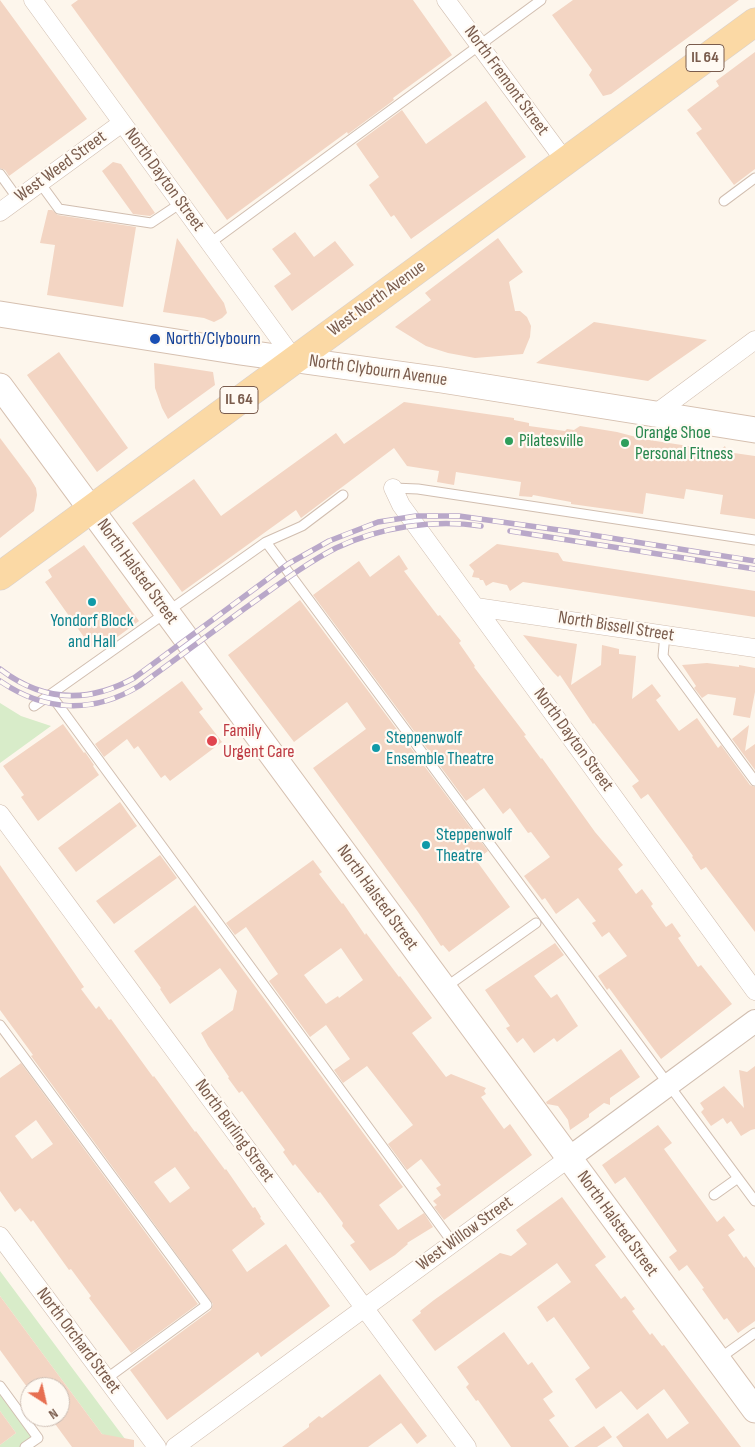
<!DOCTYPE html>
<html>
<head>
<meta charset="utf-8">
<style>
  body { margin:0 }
  #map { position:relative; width:755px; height:1447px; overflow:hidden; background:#fdf6ec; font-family:"Sofia Sans Condensed",sans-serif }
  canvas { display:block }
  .north { position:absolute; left:20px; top:1377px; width:50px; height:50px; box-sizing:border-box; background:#fffaf3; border:1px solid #cabbb1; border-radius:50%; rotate:145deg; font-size:14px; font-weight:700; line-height:20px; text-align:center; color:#7a5c4d }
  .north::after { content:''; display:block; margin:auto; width:18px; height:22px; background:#e76f51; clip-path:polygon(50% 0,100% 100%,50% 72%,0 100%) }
</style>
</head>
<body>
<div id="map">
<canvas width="755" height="1447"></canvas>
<div class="north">N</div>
</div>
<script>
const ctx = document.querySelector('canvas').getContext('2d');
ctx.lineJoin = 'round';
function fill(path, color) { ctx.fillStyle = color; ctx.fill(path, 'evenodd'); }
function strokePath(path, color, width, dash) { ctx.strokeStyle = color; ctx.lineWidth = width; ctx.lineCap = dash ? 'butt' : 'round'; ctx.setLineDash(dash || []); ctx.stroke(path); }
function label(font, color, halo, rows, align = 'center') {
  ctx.font = font + ' "Sofia Sans Condensed",sans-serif'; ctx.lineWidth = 4.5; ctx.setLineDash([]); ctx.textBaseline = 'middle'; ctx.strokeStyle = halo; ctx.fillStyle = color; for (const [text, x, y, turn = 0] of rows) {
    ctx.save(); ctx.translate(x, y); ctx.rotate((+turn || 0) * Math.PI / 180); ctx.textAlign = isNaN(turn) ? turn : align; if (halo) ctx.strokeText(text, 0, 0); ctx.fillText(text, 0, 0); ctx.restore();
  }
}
const green = new Path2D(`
  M0 703 21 716 51 726 0 763Z
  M0 1271 131 1447 102 1434 0 1296Z
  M0 1386 38 1438 25 1447H0V1445L16 1433 0 1411Z`);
const building = new Path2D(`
  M0 0 87 119 9 176 5 170 0 168Z
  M78 0H413L452 55 393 98 394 100 348 134 347 132 227 220 71 5Z
  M573 0H739L611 94 603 96 589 75 592 70 552 15Z
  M755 52V169L734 185 696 133 702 129 687 110 719 86 716 81Z
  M486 101 526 157 411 239 394 215 391 217 369 185 379 177 356 144 402 110 426 144Z
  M113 162 121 164 155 213 150 216 133 214 102 171Z
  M48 210H52L58 215 136 227 123 307 47 295 55 245 40 243Z
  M295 232 314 257 335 241 354 265 292 311 274 286 291 274 272 249Z
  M177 238 224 303 227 313 222 318 214 322 204 318 163 312Z
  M498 238 523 272 509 282 515 311H520L527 317 531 326 530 337 523 354 475 358 448 353 426 346 395 327 431 300 425 293Z
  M594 322 707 340 648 381 536 363Z
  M59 352 128 448 97 472 27 375Z
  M154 363 213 372 215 385 168 419 162 408 155 388Z
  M404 402 514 418V420L529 423V426L565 431 567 429 574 430 580 426 617 432 636 437V438L695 447 720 450 725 446 727 452 755 456V519L720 514 723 495 686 489 684 499 646 493 643 514 571 504V502L533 495 532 497 519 496 521 482 456 472 454 485 437 482 439 471 407 466 394 448 301 518 296 510 182 592 132 523 194 479 221 516 336 433 344 444Z
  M0 438 30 478 36 488 37 495 34 511 0 538Z
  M497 544 558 553 563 561 755 591V617L523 582 510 591 507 585 493 582 486 586 483 580H480L479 578 472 577 474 571 469 565Z
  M84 545 139 621 105 646 101 640 91 647 45 582 52 577 48 570Z
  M399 555 408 569 404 571 438 616 440 615 461 641 459 643 475 666 474 667 526 735 524 736 541 759 542 758 595 832 623 865 618 869 636 894 642 889 653 904 651 906 666 927 672 923 681 936 678 938 698 967 701 965 732 1004 661 1059 609 988 607 990 598 976 627 956 609 932 602 937 592 923 596 921 578 898 556 914 545 898 542 900 524 876 550 857 531 832 528 833 510 808 503 814 484 788 466 801 313 595 359 561 370 577Z
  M300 600 488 851 476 860 510 907 449 952 443 945 441 946 418 912 313 768 366 729 347 702 294 742 228 655Z
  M523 635 577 644 571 685 601 665 602 645 619 649V654L636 656 632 699 652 684 661 696 656 700 679 731 697 718 718 748 721 745 750 785 755 787V932L706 867 701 870 692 857 693 856 648 794 641 799 632 786 639 781 594 723 593 724 560 675 558 677 553 672Z
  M707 663 739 667V665L755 668V692L750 718 733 715 736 698 708 694 702 698 694 688 696 686 682 665Z
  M182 681 203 709 199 712 222 742 170 781 165 775 161 778 138 746 134 749 127 739 104 757 95 744Z
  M63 724 84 753 85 752 94 765 93 766 99 775 38 821 21 797 24 795 3 766Z
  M749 725 745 751 755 744V770L732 739Z
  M120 802 137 826 76 872 58 848Z
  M160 855 177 878 114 924 96 901Z
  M313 860 322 872 319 874 342 904 343 903 365 935 366 933 399 977 400 976 432 1018 412 1033 446 1077 451 1074 486 1088 484 1091 486 1094 481 1097 504 1129 510 1124 532 1155 444 1220 434 1207 437 1205 433 1201 441 1195 436 1188 441 1185 421 1159 407 1170 388 1144 413 1125 367 1066 343 1083 334 1070 350 1059 326 1025 310 1037 269 981 278 974 246 927 235 935 226 923ZM341 948 363 980 339 998 338 996 326 1004 304 975Z
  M0 865 84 987 81 989 96 1009 99 1006 109 1020 111 1019 153 1077 154 1076 195 1132 196 1131 225 1170 226 1169 253 1208 255 1207 261 1217 260 1218 265 1224 232 1250 247 1272 286 1244 330 1306 261 1357 258 1352 167 1420 130 1370 211 1310 213 1304 31 1056 33 1055 0 1010ZM175 1167 190 1188 170 1203 154 1182Z
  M195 905 403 1187 379 1205 398 1230 424 1213 433 1227 407 1243 408 1244 395 1255 370 1271 350 1245 355 1242 342 1226 343 1223 320 1192 318 1193 295 1164 293 1166 283 1152 285 1150 242 1091 239 1093 228 1078 229 1077 208 1046 201 1033 233 1010 237 991 220 968 170 1004 160 989 161 988 134 951Z
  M555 943 564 955 534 976 551 998 557 994 578 1026 557 1042 554 1038 534 1053 523 1038 517 1043 506 1028 510 1026 485 990Z
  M621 1049 640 1077 610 1098V1105L604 1103 589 1114V1117L570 1130 568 1120 558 1106 547 1104 546 1102Z
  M21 1063 198 1304 131 1353 89 1298 91 1296 71 1269 69 1270 33 1220 31 1222 20 1208 15 1212 0 1191V1078ZM36 1120 53 1144 32 1159 15 1136Z
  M755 1066V1129L751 1130 741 1136 731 1121 727 1124 723 1118 711 1126 701 1112 704 1109 700 1103 724 1086 744 1108 739 1070 747 1072Z
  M658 1125 672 1143 664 1149 717 1222 724 1216 735 1230 728 1235 744 1258 746 1256 755 1268V1321L738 1333 727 1318 724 1320 702 1289 704 1288 687 1265 679 1271 669 1257 677 1251 625 1177 615 1184 602 1165Z
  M562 1197 606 1257 595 1265 621 1299 625 1296 635 1309 632 1311 650 1335 652 1333 662 1346 664 1345 741 1447H623L616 1437 648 1413 667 1439 689 1423 664 1389 637 1410 621 1391 596 1409 575 1379 590 1368 554 1317 547 1322 537 1307 571 1282 557 1263 435 1351 412 1320 421 1313 420 1311 434 1300 500 1253 511 1256 527 1244 516 1230Z
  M0 1296 102 1434 134 1440V1447H72L50 1417H60V1387H27L0 1350Z
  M504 1332 528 1365 532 1362 553 1392 543 1399 555 1416 549 1420 569 1447H511L478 1400 476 1401 466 1387 469 1384 457 1367Z
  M380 1374 427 1436 417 1444 401 1423 368 1447H282L309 1427V1424L319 1416 322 1418Z
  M0 1411 16 1433 0 1445Z
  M604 1426 612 1437 597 1447H574Z`);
const service = new Path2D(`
  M0 174 18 199
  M40 183 59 209 151 223 181 203
  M724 201 755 178
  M210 243 541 0
  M393 488 418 489 755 540
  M266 542 755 1201
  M665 634 663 656 755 781
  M51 695 453 1243
  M34 706 266 542 302 526 343 495
  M446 987 536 923
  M0 1025 207 1305 106 1379
  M714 1195 738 1178
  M720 1358 755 1333
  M0 1386 38 1438 25 1447`);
const minor = new Path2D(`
  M33 0 294 359
  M446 0 565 161
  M0 212 122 123
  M655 414 755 340
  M393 488 401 505 755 991
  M476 607 755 648
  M0 814 467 1447
  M0 1236 157 1447
  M175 1447 569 1158`);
const tertiary = new Path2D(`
  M569 1158 755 1021`);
const secondary = new Path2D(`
  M0 314 240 352 442 380 755 430
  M0 386 755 1410`);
const primary = new Path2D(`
  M0 576 755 22`);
const rail = new Path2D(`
  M510 531 755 569
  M0 669C43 702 87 704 134 678L288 564 329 541 378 522 416 516H459L573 532 755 561
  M0 681C45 712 93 714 139 686 174 660 209 635 244 609 274 588 303 565 336 548 380 527 433 519 481 526`);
const markers = [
  [155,339,6,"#1a4fb4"],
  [509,441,5,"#2e9e5b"],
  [625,443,5,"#2e9e5b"],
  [92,602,5,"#0f9aa8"],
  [212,741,6,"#e0444e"],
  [376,748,5,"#0f9aa8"],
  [426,845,5,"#0f9aa8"]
];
const shields = [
  [705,58,38],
  [239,400,38]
];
const shieldNames = [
  ["IL 64",705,58],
  ["IL 64",239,400]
];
const streetNames = [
  ["North Fremont Street",506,81,54],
  ["West Weed Street",61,167,-36],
  ["North Dayton Street",164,180,54],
  ["West North Avenue",377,299,-36],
  ["North Clybourn Avenue",378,371,8],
  ["North Halsted Street",137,572,54],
  ["North Bissell Street",616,627,9],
  ["North Dayton Street",573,740,54],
  ["North Halsted Street",377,898,54],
  ["North Burling Street",234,1131,54],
  ["North Halsted Street",617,1224,54],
  ["West Willow Street",465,1234,-36],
  ["North Orchard Street",78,1341,53]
];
const transitNames = [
  ["North/Clybourn",166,339]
];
const leisureNames = [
  ["Orange Shoe",635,433],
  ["Personal Fitness",635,454],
  ["Pilatesville",519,441]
];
const cultureNames = [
  ["Yondorf Block",92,621,"center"],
  ["and Hall",92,642,"center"],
  ["Steppenwolf",386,738],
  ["Ensemble Theatre",386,759],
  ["Steppenwolf",436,835],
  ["Theatre",436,856]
];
const healthNames = [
  ["Family",223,731],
  ["Urgent Care",223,752]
];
fill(green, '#d8ecc9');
fill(building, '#f3d5c3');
strokePath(service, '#d1beb0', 11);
strokePath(minor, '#d1beb0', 19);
strokePath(tertiary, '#d1beb0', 24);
strokePath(secondary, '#d6c0b0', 27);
strokePath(primary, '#dad1cd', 29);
strokePath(service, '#fff', 9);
strokePath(minor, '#fff', 18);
strokePath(tertiary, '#fff', 22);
strokePath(secondary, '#fff', 25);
strokePath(primary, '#fbd9a5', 28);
strokePath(rail, '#b9a8c9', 5.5);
strokePath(rail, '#fffaf3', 4, [11]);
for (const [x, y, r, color] of markers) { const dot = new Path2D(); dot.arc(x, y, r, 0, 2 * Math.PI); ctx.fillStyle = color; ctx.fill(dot); strokePath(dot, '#fffaf3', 2); }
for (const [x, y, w] of shields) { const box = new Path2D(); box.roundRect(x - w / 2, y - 13.5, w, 27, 4); ctx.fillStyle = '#fffaf3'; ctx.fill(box); strokePath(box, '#7a5c4d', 1); }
label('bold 16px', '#7a5c4d', null, shieldNames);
label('18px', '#7a5c4d', '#fffaf3', streetNames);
label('18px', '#164399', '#fffaf3', transitNames, 'left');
label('18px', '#27864d', '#fffaf3', leisureNames, 'left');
label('18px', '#0d838f', '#fffaf3', cultureNames, 'left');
label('18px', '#be3a42', '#fffaf3', healthNames, 'left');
</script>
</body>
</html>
